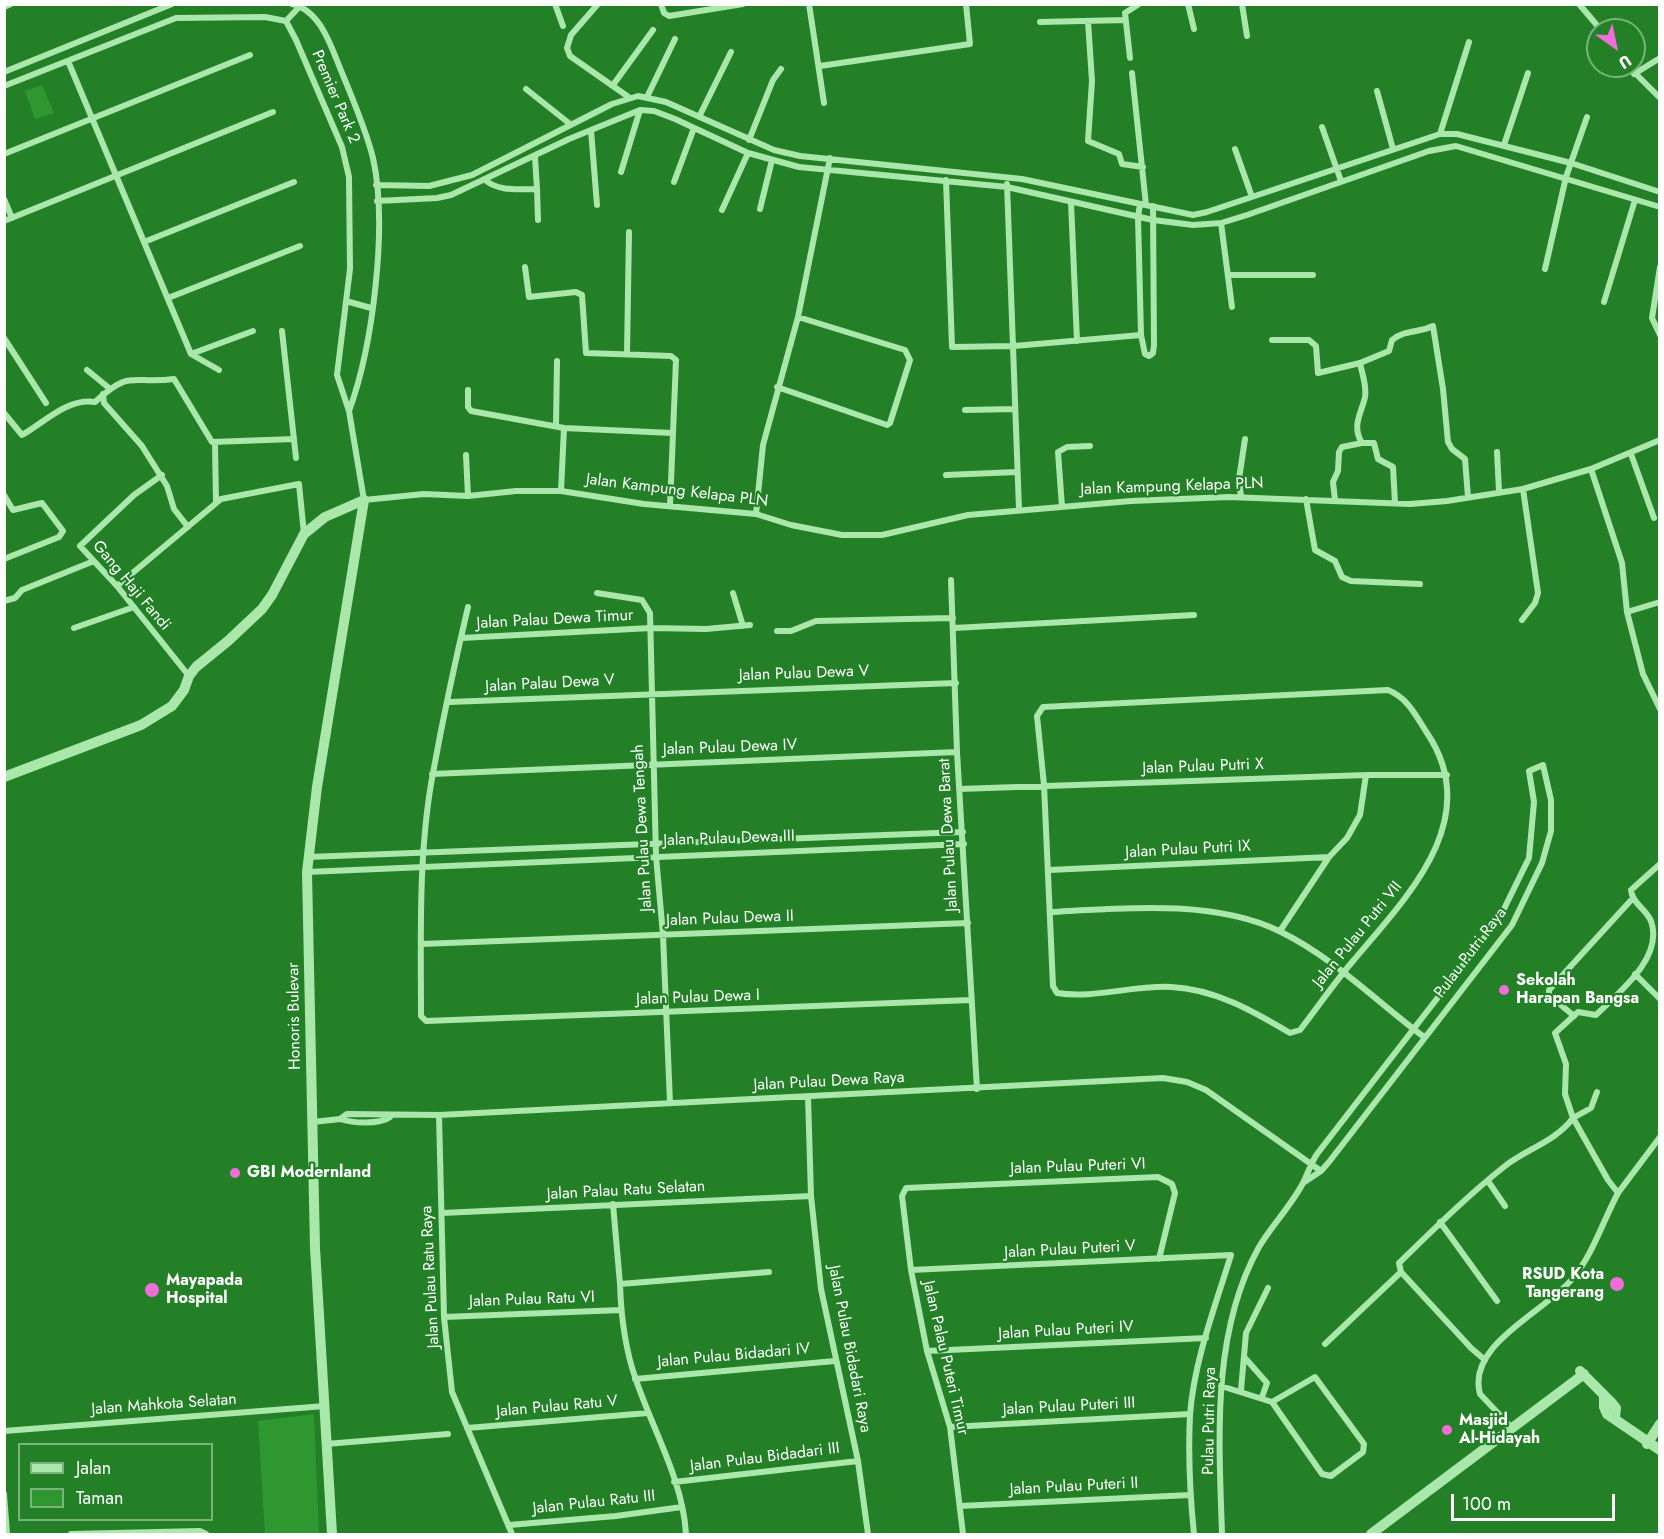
<!DOCTYPE html>
<html>
<head>
<meta charset="utf-8">
<style>
  body { margin:0 }
  #map { position:relative; width:1664px; height:1539px; overflow:hidden; background:#238027; font-family:Jost,sans-serif }
  canvas { display:block }
  .frame { position:absolute; inset:0; border:6px solid #fff; pointer-events:none }
  .legend { position:absolute; left:18px; top:1443px; width:195px; height:78px; box-sizing:border-box; background:#238027; border:2px solid #7bb37d; margin:0; padding:8px 10px; list-style:none; font-size:18px; color:#fff }
  .legend li { display:flex; align-items:center; gap:12px; height:30px }
  .legend b { width:30px; border:2px solid #7bb37d }
  .north { position:absolute; left:1586px; top:18px; width:60px; height:60px; box-sizing:border-box; background:#238027; border:2px solid #7bb37d; border-radius:50%; rotate:147deg; font-size:16px; font-weight:700; line-height:24px; text-align:center; color:#fff }
  .north::after { content:''; display:block; margin:auto; width:21px; height:27px; background:#f16dd8; clip-path:polygon(50% 0,100% 100%,50% 72%,0 100%) }
  .scale { position:absolute; left:1451px; top:1494px; width:164px; height:27px; box-sizing:border-box; border:3px solid #fff; border-top:0; padding-left:8px; font-size:18px; line-height:21px; white-space:nowrap; color:#fff; -webkit-text-stroke:4px #238027; paint-order:stroke }
</style>
</head>
<body>
<div id="map">
<canvas width="1664" height="1539"></canvas>
<div class="frame"></div>
<ul class="legend">
<li><b style="height:8px;background:#aae7ab"></b>Jalan</li>
<li><b style="height:16px;background:#2e9730"></b>Taman</li>
</ul>
<div class="north">U</div>
<div class="scale">100 m</div>
</div>
<script>
const ctx = document.querySelector('canvas').getContext('2d');
ctx.lineJoin = 'round';
function fill(path, color) { ctx.fillStyle = color; ctx.fill(path, 'evenodd'); }
function strokePath(path, color, width, dash) { ctx.strokeStyle = color; ctx.lineWidth = width; ctx.lineCap = dash ? 'butt' : 'round'; ctx.setLineDash(dash || []); ctx.stroke(path); }
function label(font, color, halo, rows, align = 'center') {
  ctx.font = font + ' Jost,sans-serif'; ctx.lineWidth = 4.5; ctx.setLineDash([]); ctx.textBaseline = 'middle'; ctx.strokeStyle = halo; ctx.fillStyle = color; for (const [text, x, y, turn = 0] of rows) {
    ctx.save(); ctx.translate(x, y); ctx.rotate((+turn || 0) * Math.PI / 180); ctx.textAlign = isNaN(turn) ? turn : align; if (halo) ctx.strokeText(text, 0, 0); ctx.fillText(text, 0, 0); ctx.restore();
  }
}
const green = new Path2D(`
  M42 85 54 113 35 119 25 91Z
  M314 1414 319 1534H265L258 1421Z`);
const minor = new Path2D(`
  M555 4 563 26
  M598 4 571 35 567 48 570 56 630 98
  M661 4 664 13 669 16 743 4
  M809 4 824 103
  M1188 4 1194 29
  M1242 4 1247 36
  M1579 4 1601 30
  M4 7 11 4
  M286 21 300 6
  M1088 21 1092 81 1088 141 1119 154 1122 164 1143 167
  M1040 22 1125 20
  M1130 58 1125 13 1139 4
  M68 61 191 354 219 370
  M820 66 970 44 966 4
  M1628 66 1660 98
  M4 72 172 4
  M1132 73 1146 205
  M1634 74 1660 58
  M613 85 653 30
  M4 86 176 18 265 17 286 21 296 40 342 147 349 177 350 269 337 375 349 411C373 346 388 225 373 158 365 126 350 93 338 63 329 40 318 10 292 4
  M526 89 570 124
  M1377 91 1393 149
  M647 97 675 39
  M699 117 731 52
  M1322 127 1341 181
  M591 130 597 205
  M1440 134 1469 42
  M749 140 773 80 781 69
  M1504 145 1528 73
  M1235 149 1252 197
  M4 154 250 55
  M535 157 537 189
  M621 172 640 110
  M485 180C500 192 518 189 537 189L538 220
  M946 180 952 347 1014 346 1141 335
  M674 182 694 128
  M1007 184 1019 509
  M376 185 429 186 472 175 612 104 638 96 666 102 774 150 800 156 1022 179 1193 215 1207 212 1440 134H1457L1571 163 1660 192
  M4 199 12 218
  M377 201 437 198 451 195 569 139 640 110 654 111 675 119 748 153 799 167 1007 187 1153 220 1193 225 1221 223 1247 215 1429 151 1456 146 1660 207
  M1071 202 1077 341
  M1140 204 1138 217 1141 335 1145 354 1149 356 1153 353 1154 345 1153 206
  M760 209 772 160
  M722 210 748 153
  M4 221 273 112
  M1221 223 1232 307
  M144 242 294 182
  M525 267 529 297 576 292 582 295 586 353 671 356 676 360 670 506
  M1660 267 1652 318 1660 335
  M1545 269 1566 177 1587 117
  M1228 275H1313
  M168 298 300 246
  M346 301 371 308
  M1604 302 1635 200
  M282 331 296 458
  M4 338 46 403
  M1272 340H1309L1316 346 1318 373 1360 363
  M191 354 253 331
  M627 354 629 232
  M87 370 109 388
  M777 387 887 425 890 423 910 360 905 350 798 317
  M468 390V407L471 411 564 428 672 433
  M103 394 104 403 142 446 167 486 174 509 188 527
  M965 410 1015 409
  M349 411 364 500 424 494 468 496 516 491H561L644 504 756 514 791 525 842 535H882L968 515 1131 501 1229 497 1410 504 1447 501 1523 489 1591 469 1660 440
  M4 413 22 435C45 422 67 398 95 402 132 368 131 385 174 379L212 442 294 439
  M556 426 557 361
  M215 443 216 503
  M1497 452 1499 491
  M1631 454 1654 518
  M466 455 468 496
  M1591 469 1622 563 1627 612 1643 674 1660 709
  M162 475 134 495 80 546 117 586 189 676
  M946 475 1017 472
  M561 491 564 428
  M4 495 13 510 42 503 63 531 59 537 4 559
  M1241 497 1239 479 1245 439
  M1306 499 1315 550 1335 561 1342 577 1351 581 1420 584
  M1335 500 1333 482 1338 471 1339 452 1342 447 1362 443
  M1395 503 1393 467 1378 459 1374 443H1362C1351 426 1362 412 1365 397 1367 385 1362 374 1360 363L1389 351 1392 340C1403 330 1419 333 1433 326L1443 389 1448 442 1452 449 1465 459 1468 497
  M1062 507 1058 452 1067 447 1090 446
  M756 514 763 445 798 317 830 158
  M951 580 957 752 977 1089
  M117 586 221 499 299 484 304 534
  M597 593 642 600 650 613 656 856 663 935 670 1103
  M733 593 743 626
  M4 601 15 598 22 590 94 561
  M468 607C455 662 443 718 433 773 418 852 421 936 421 1016L426 1021 971 1000
  M1627 612 1660 602
  M1522 620 1535 603 1538 593 1523 489
  M74 628 134 607
  M954 628 1194 615
  M777 631H791L816 621 953 618
  M461 638 651 628 706 629 750 625
  M1388 690C1408 698 1416 716 1427 733 1485 819 1407 897 1353 961 1334 983 1318 1007 1300 1030L1290 1033C1253 1011 1215 989 1171 987 1134 985 1094 999 1057 993L1053 986 1044 785 1037 716 1043 707Z
  M449 702 956 683
  M432 774 957 752
  M959 789 1366 775H1447
  M308 857 963 832
  M1049 870 1329 857
  M307 872 964 844
  M1051 912C1122 908 1215 899 1281 932 1334 958 1377 1002 1424 1037
  M1280 931 1329 857 1347 838 1360 815 1366 775
  M421 944 968 923
  M1635 974 1660 999
  M1574 1016 1549 995V990L1633 898
  M1597 1092 1591 1108 1573 1118 1608 1180 1618 1193 1660 1137
  M808 1096 811 1196 821 1289 858 1461 868 1534
  M439 1115 444 1317 452 1392 512 1534
  M340 1119C352 1123 379 1125 390 1117
  M313 1122 340 1119 347 1114 439 1115 1163 1078 1187 1082 1206 1090 1321 1171
  M1488 1181 1505 1206
  M613 1204 620 1284 769 1272
  M442 1213 811 1196
  M1440 1222 1497 1301
  M911 1270 1231 1255C1215 1307 1194 1361 1190 1415 1188 1455 1190 1495 1194 1534
  M620 1284C621 1317 625 1349 636 1380 653 1430 683 1481 686 1534
  M444 1317 621 1310
  M1325 1344 1401 1272
  M927 1351 1206 1338
  M1245 1358 1267 1383 1262 1397
  M1485 1360 1471 1348 1401 1272 1399 1263C1433 1230 1467 1196 1505 1166 1527 1149 1556 1141 1573 1118L1565 1094 1566 1064 1555 1033 1578 1012 1596 1015C1618 993 1664 958 1651 921 1646 909 1632 903 1631 890L1660 864
  M635 1379 835 1361
  M1221 1386 1272 1402 1322 1474 1331 1476 1363 1452 1364 1444 1315 1377 1272 1402
  M1241 1390 1246 1333 1268 1288
  M950 1427 1190 1414
  M467 1428 648 1413
  M1513 1429 1480 1394C1466 1344 1547 1311 1573 1278 1593 1254 1603 1221 1618 1193
  M4 1431 325 1406
  M326 1444 448 1434
  M674 1482 858 1461
  M4 1494 7 1534
  M960 1506 1190 1495
  M509 1525 616 1516 682 1507
  M71 1534 200 1531 206 1534
  M963 1534 950 1427 927 1351 911 1270 902 1196 906 1188 1158 1177 1172 1184 1175 1193 1159 1259
  M1222 1534C1219 1440 1211 1333 1259 1247 1272 1225 1291 1206 1303 1183 1308 1173 1311 1163 1317 1154L1500 917 1529 858 1534 802 1529 771 1543 765 1551 800V831L1542 863 1512 925 1329 1162 1321 1171 1303 1183`);
const tertiary = new Path2D(`
  M4 777 141 725 172 706 184 690 189 676 196 667 228 641 262 609 272 595 304 534 325 517 364 500 317 787 307 872 315 1248 332 1534
  M1580 1371 1612 1403 1616 1408 1615 1417
  M1604 1398V1407L1607 1414 1660 1450
  M1647 1444 1660 1424
  M1371 1534 1584 1374`);
const markers = [
  [1504,990,6,"#f16dd8"],
  [235,1173,6,"#f16dd8"],
  [1617,1284,8,"#f16dd8"],
  [152,1290,8,"#f16dd8"],
  [1447,1430,6,"#f16dd8"]
];
const streetNames = [
  ["Premier Park 2",335,97,67],
  ["Jalan Kampung Kelapa PLN",1172,487,-2],
  ["Jalan Kampung Kelapa PLN",677,491,7],
  ["Gang Haji Fandi",131,586,50],
  ["Jalan Palau Dewa Timur",555,620,-3],
  ["Jalan Pulau Dewa V",804,674,-2],
  ["Jalan Palau Dewa V",550,684,-3],
  ["Jalan Pulau Dewa IV",730,748,-2],
  ["Jalan Pulau Putri X",1203,767,-2],
  ["Jalan Pulau Dewa Tengah",643,828,-93],
  ["Jalan Pulau Dewa Barat",949,835,-93],
  ["Jalan Pulau Dewa III",729,839,-2],
  ["Jalan Pulau Putri IX",1188,850,-3],
  ["Jalan Pulau Dewa II",730,919,-2],
  ["Jalan Pulau Putri VII",1358,935,-51],
  ["Pulau Putri Raya",1471,953,-53],
  ["Jalan Pulau Dewa I",698,998,-2],
  ["Honoris Bulevar",295,1016,-91],
  ["Jalan Pulau Dewa Raya",829,1082,-3],
  ["Jalan Pulau Puteri VI",1078,1167,-2],
  ["Jalan Palau Ratu Selatan",626,1191,-3],
  ["Jalan Pulau Puteri V",1070,1250,-3],
  ["Jalan Pulau Ratu Raya",431,1277,-93],
  ["Jalan Pulau Ratu VI",532,1300,-2],
  ["Jalan Pulau Puteri IV",1066,1331,-3],
  ["Jalan Pulau Bidadari Raya",849,1349,79],
  ["Jalan Pulau Bidadari IV",734,1356,-5],
  ["Jalan Palau Puteri Timur",945,1358,77],
  ["Jalan Mahkota Selatan",164,1405,-4],
  ["Jalan Pulau Ratu V",557,1407,-5],
  ["Jalan Pulau Puteri III",1069,1407,-3],
  ["Pulau Putri Raya",1210,1421,-89],
  ["Jalan Pulau Bidadari III",765,1458,-7],
  ["Jalan Pulau Puteri II",1074,1487,-3],
  ["Jalan Pulau Ratu III",594,1503,-6]
];
const poiNames = [
  ["Sekolah",1516,981],
  ["Harapan Bangsa",1516,999],
  ["GBI Modernland",247,1173],
  ["RSUD Kota",1604,1275,"right"],
  ["Tangerang",1604,1293,"right"],
  ["Mayapada",166,1281],
  ["Hospital",166,1299],
  ["Masjid",1459,1421],
  ["Al-Hidayah",1459,1439]
];
fill(green, '#2e9730');
strokePath(minor, '#aae7ab', 6);
strokePath(tertiary, '#aae7ab', 10);
for (const [x, y, r, color] of markers) { const dot = new Path2D(); dot.arc(x, y, r, 0, 2 * Math.PI); ctx.fillStyle = color; ctx.fill(dot); strokePath(dot, '#238027', 2); }
label('16px', '#fff', '#238027', streetNames);
label('bold 16px', '#fff', '#238027', poiNames, 'left');
</script>
</body>
</html>
